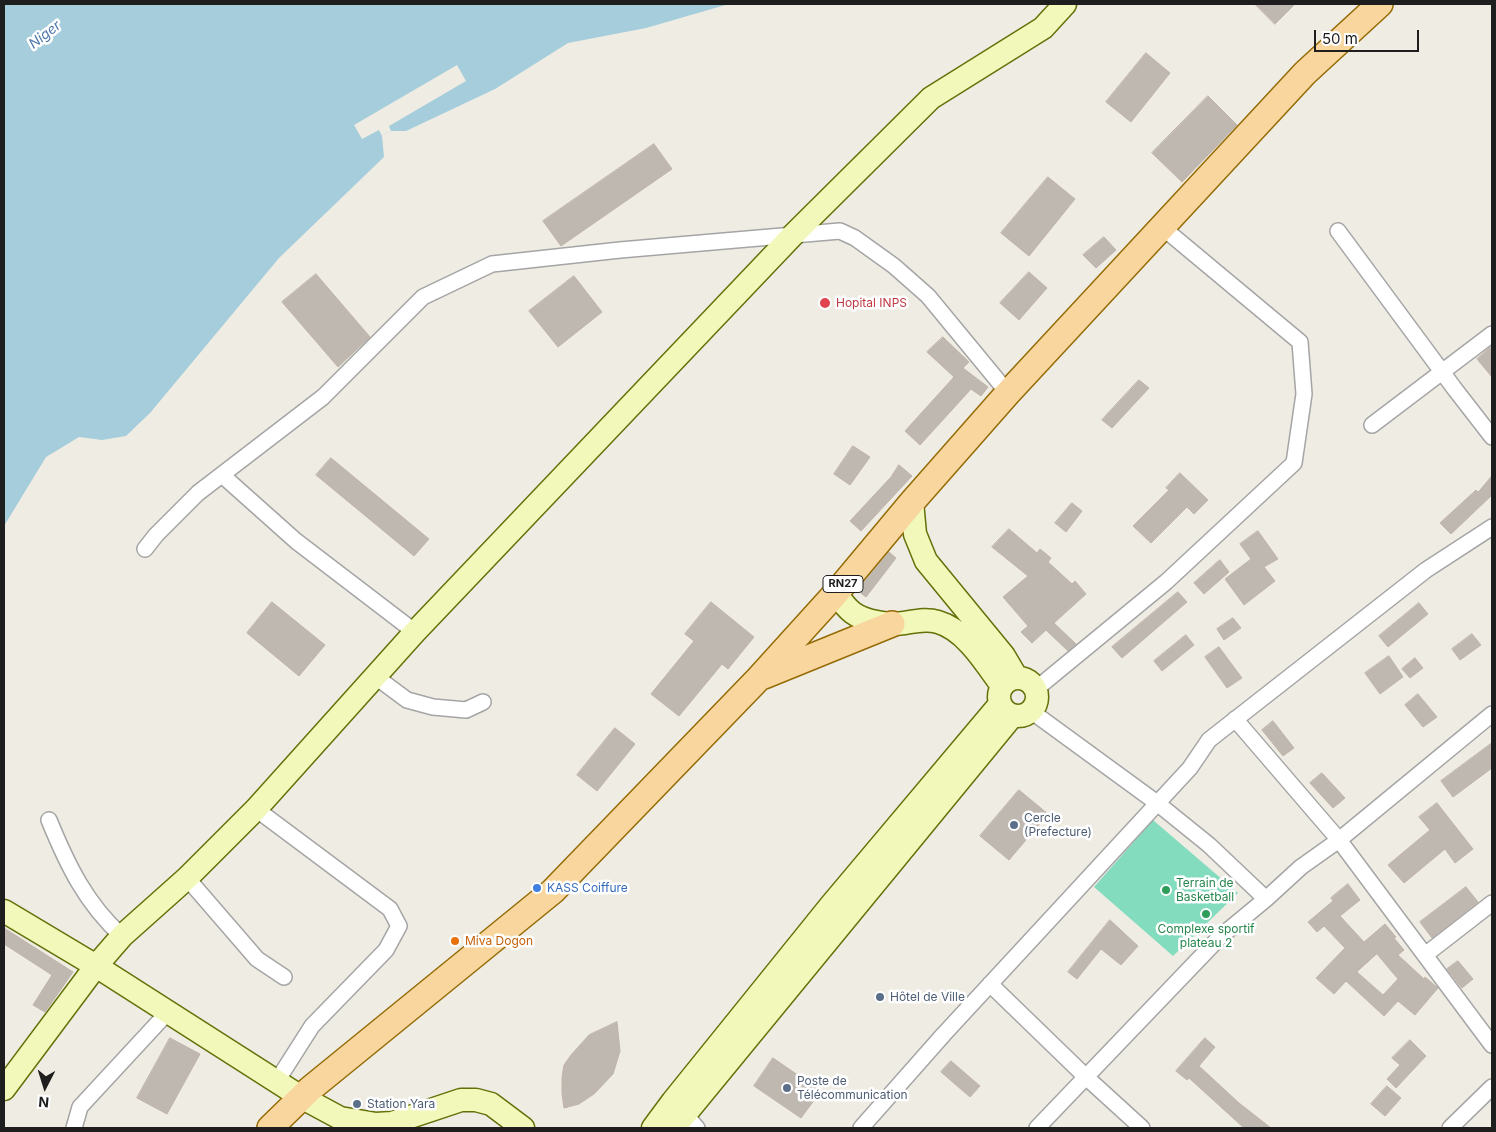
<!DOCTYPE html>
<html>
<head>
<meta charset="utf-8">
<style>
  body { margin:0 }
  #map { position:relative; width:1496px; height:1132px; overflow:hidden; background:#efece4; font-family:Inter,sans-serif }
  canvas { display:block }
  .frame { position:absolute; inset:0; border:5px solid #1e1e1e; pointer-events:none }
  .north { position:absolute; left:20px; top:1062px; width:50px; height:50px; -webkit-text-stroke:4px #fff; paint-order:stroke; rotate:185deg; font-size:14px; font-weight:700; line-height:20px; text-align:center; color:#1e1e1e }
  .north::after { content:''; display:block; margin:auto; width:18px; height:22px; background:#1e1e1e; clip-path:polygon(50% 0,100% 100%,50% 72%,0 100%) }
  .scale { position:absolute; left:1314px; top:30px; width:105px; height:22px; box-sizing:border-box; border:2px solid #1e1e1e; border-top:0; padding-left:6px; font-size:15px; line-height:18px; white-space:nowrap; color:#1e1e1e; -webkit-text-stroke:4px #fff; paint-order:stroke }
</style>
</head>
<body>
<div id="map">
<canvas width="1496" height="1132"></canvas>
<div class="frame"></div>
<div class="north">N</div>
<div class="scale">50 m</div>
</div>
<script>
const ctx = document.querySelector('canvas').getContext('2d');
ctx.lineJoin = 'round';
function fill(path, color) { ctx.fillStyle = color; ctx.fill(path, 'evenodd'); }
function strokePath(path, color, width, dash) { ctx.strokeStyle = color; ctx.lineWidth = width; ctx.lineCap = dash ? 'butt' : 'round'; ctx.setLineDash(dash || []); ctx.stroke(path); }
function label(font, color, halo, rows, align = 'center') {
  ctx.font = font + ' Inter,sans-serif'; ctx.lineWidth = 5; ctx.setLineDash([]); ctx.textBaseline = 'middle'; ctx.strokeStyle = halo; ctx.fillStyle = color; for (const [text, x, y, turn = 0] of rows) {
    ctx.save(); ctx.translate(x, y); ctx.rotate((+turn || 0) * Math.PI / 180); ctx.textAlign = isNaN(turn) ? turn : align; if (halo) ctx.strokeText(text, 0, 0); ctx.fillText(text, 0, 0); ctx.restore();
  }
}
const pitch = new Path2D(`
  M1153 820 1238 893 1173 956 1094 887Z`);
const water = new Path2D(`
  M4 4H729L646 28 568 43 495 89 406 131H391L382 136 384 157 279 258 150 413 126 436 102 440 79 437 46 457 4 526Z`);
const pier = new Path2D(`
  M457 65 466 81 389 126 391 131 382 136 379 130 362 139 354 125Z`);
const building = new Path2D(`
  M1255 4H1295L1275 24Z
  M1146 53 1170 73 1131 122 1106 102Z
  M1208 96 1237 125 1182 182 1152 153Z
  M654 144 672 169 561 246 543 221Z
  M1048 177 1075 199 1029 256 1001 233Z
  M1104 237 1116 250 1096 268 1083 255Z
  M1029 272 1047 288 1019 320 1000 303Z
  M316 274 370 337 338 367 282 302Z
  M574 276 602 312 558 347 529 311Z
  M943 337 969 362 963 368 988 387 981 396 971 389 920 445 905 431 954 377 927 352Z
  M1492 346V377L1477 359Z
  M1139 380 1149 388 1112 428 1102 420Z
  M853 446 870 457 850 485 834 474Z
  M331 458 429 539 414 556 316 475Z
  M899 465 912 476 861 531 850 521 891 477Z
  M1180 473 1208 500 1194 514 1187 507 1151 543 1133 526 1169 490 1166 488Z
  M1492 476V495L1451 534 1440 523 1476 490 1478 492Z
  M1072 503 1082 511 1066 532 1055 523Z
  M1009 529 1037 553 1040 549 1051 558 1048 562 1072 584 1075 581 1086 594 1054 623 1076 644 1068 651 1046 630 1032 643 1021 632 1028 626 1003 597 1028 576 992 547Z
  M1258 531 1278 559 1264 567 1275 581 1244 605 1225 579 1251 559 1240 544Z
  M889 552 896 558 866 597 857 590Z
  M1220 560 1229 572 1204 594 1194 583Z
  M1178 592 1187 602 1122 658 1112 647Z
  M272 602 325 645 299 676 247 633Z
  M711 602 754 637 728 669 722 664 679 716 651 694 694 641 685 634Z
  M1419 603 1428 614 1388 647 1379 636Z
  M1233 618 1241 628 1224 640 1217 629Z
  M1472 634 1481 645 1460 660 1452 649Z
  M1186 635 1194 645 1162 671 1154 661Z
  M1219 647 1242 678 1227 688 1205 657Z
  M1389 656 1403 677 1380 694 1365 673Z
  M1415 658 1423 668 1410 678 1402 669Z
  M1418 694 1437 717 1423 727 1405 705Z
  M1273 721 1294 748 1283 756 1262 730Z
  M615 728 635 744 597 791 577 775Z
  M1492 743V768L1453 797 1441 781Z
  M1322 773 1345 798 1333 808 1310 783Z
  M1019 790 1048 814 1009 860 980 836Z
  M1437 803 1473 849 1455 863 1445 849 1404 883 1388 865 1430 830 1419 817Z
  M1348 884 1360 900 1340 916 1364 942 1385 924 1396 937 1394 938 1404 950 1398 955 1424 979 1425 977 1438 988 1415 1015 1398 1001 1384 1016 1346 981 1334 994 1316 978 1345 948 1324 926 1317 932 1308 922 1333 901 1331 898ZM1377 954 1398 979 1383 995 1357 972Z
  M1466 887 1478 902 1432 938 1420 922Z
  M1110 920 1138 946 1121 965 1101 949 1077 979 1068 972Z
  M4 928 73 972 45 1012 33 1005 52 975 4 944Z
  M1458 961 1473 979 1462 988 1447 969Z
  M617 1022 620 1051 613 1074 594 1094 579 1104 564 1108 562 1094V1077L564 1065 571 1055 589 1035Z
  M170 1038 200 1054 167 1114 137 1098Z
  M1205 1038 1215 1047 1199 1066 1239 1103 1271 1128H1244L1189 1078 1187 1080 1176 1071Z
  M1410 1040 1426 1056 1396 1088 1387 1079 1400 1065 1392 1058Z
  M773 1058 821 1091 801 1118 754 1086Z
  M951 1061 980 1086 970 1097 941 1072Z
  M1387 1086 1401 1098 1385 1116 1371 1104Z`);
const street = new Path2D(`
  M1338 231 1454 388 1492 437
  M1372 425 1492 334
  M222 475 296 541 415 632
  M145 549 156 535 198 493 323 397 423 297 492 264 620 250 840 231 855 238 894 266 928 296 1008 393
  M376 677 407 700 433 707 466 710 483 702
  M1036 689 1166 582 1294 463 1304 394 1300 342 1162 227
  M1031 711 1157 803 1209 845 1266 899
  M1235 719 1339 840 1492 1045
  M256 809 390 909 399 926 386 950 312 1026 277 1081
  M49 820C67 864 86 904 122 936
  M187 878 257 959 284 977
  M1425 955 1492 903
  M990 984 1086 1077 1142 1128
  M680 1108 697 1128
  M74 1128 80 1107 168 1012
  M861 1128 944 1034 1190 768 1209 740 1426 570 1492 527
  M1037 1128 1220 937 1266 899 1301 867 1339 840 1492 714
  M1450 1128 1492 1087`);
const secondary = new Path2D(`
  M912 502 915 534 926 561 1004 656 1017 678
  M836 593C848 611 855 618 877 622 882 623 888 624 893 624 908 624 922 617 938 622 966 630 986 664 1002 686
  M999 697a19 19 0 1 1 38 0a19 19 0 1 1-38 0Z
  M4 911 96 966 301 1097 340 1118 376 1124 392 1123 461 1100H476L491 1104 523 1128
  M4 1089 96 966 122 936 187 878 256 809 415 632 793 235 931 98 1043 28 1065 4
  M653 1128 673 1101 831 905 1000 704
  M674 1128 1013 715`);
const primary = new Path2D(`
  M764 676 892 624
  M270 1128 310 1089 553 891 759 678 836 593 912 502 1008 393 1305 73 1380 4`);
const markers = [
  [825,303,6,"#e0444e"],
  [1014,825,5,"#5c6f8a"],
  [537,888,5,"#3f7fe0"],
  [1166,890,5,"#2e9e5b"],
  [1206,914,5,"#2e9e5b"],
  [455,941,5,"#e8710a"],
  [880,997,5,"#5c6f8a"],
  [787,1088,5,"#5c6f8a"],
  [357,1104,5,"#5c6f8a"]
];
const shields = [
  [843,584,40]
];
const shieldNames = [
  ["RN27",843,584]
];
const healthNames = [
  ["Hopital INPS",836,303]
];
const serviceNames = [
  ["Cercle",1024,818],
  ["(Prefecture)",1024,832],
  ["Hôtel de Ville",890,997],
  ["Poste de",797,1081],
  ["Télécommunication",797,1095],
  ["Station Yara",367,1104]
];
const leisureNames = [
  ["Terrain de",1176,883],
  ["Basketball",1176,897],
  ["Complexe sportif",1206,929,"center"],
  ["plateau 2",1206,943,"center"]
];
const shopNames = [
  ["KASS Coiffure",547,888]
];
const foodNames = [
  ["Miva Dogon",465,941]
];
const waterNames = [
  ["Niger",45,35,-38]
];
fill(pitch, '#84dcbe');
fill(water, '#a5cddb');
fill(pier, '#efece4');
fill(building, '#bfb8b1');
strokePath(building, '#c0b3a7', 1);
strokePath(street, '#a5a5a5', 18);
strokePath(secondary, '#627208', 25);
strokePath(primary, '#946b04', 28);
strokePath(street, '#fff', 15);
strokePath(secondary, '#f2f8b9', 22);
strokePath(primary, '#f9d69e', 25);
for (const [x, y, r, color] of markers) { const dot = new Path2D(); dot.arc(x, y, r, 0, 2 * Math.PI); ctx.fillStyle = color; ctx.fill(dot); strokePath(dot, '#fff', 2); }
for (const [x, y, w] of shields) { const box = new Path2D(); box.roundRect(x - w / 2, y - 8.5, w, 17, 4); ctx.fillStyle = '#fff'; ctx.fill(box); strokePath(box, '#1e1e1e', 1); }
label('bold 11px', '#1e1e1e', null, shieldNames);
label('12px', '#be3a42', '#fff', healthNames, 'left');
label('12px', '#4e5e75', '#fff', serviceNames, 'left');
label('12px', '#27864d', '#fff', leisureNames, 'left');
label('12px', '#366cbe', '#fff', shopNames, 'left');
label('12px', '#c56008', '#fff', foodNames, 'left');
label('italic 14px', '#4d77ab', '#fff', waterNames);
</script>
</body>
</html>
